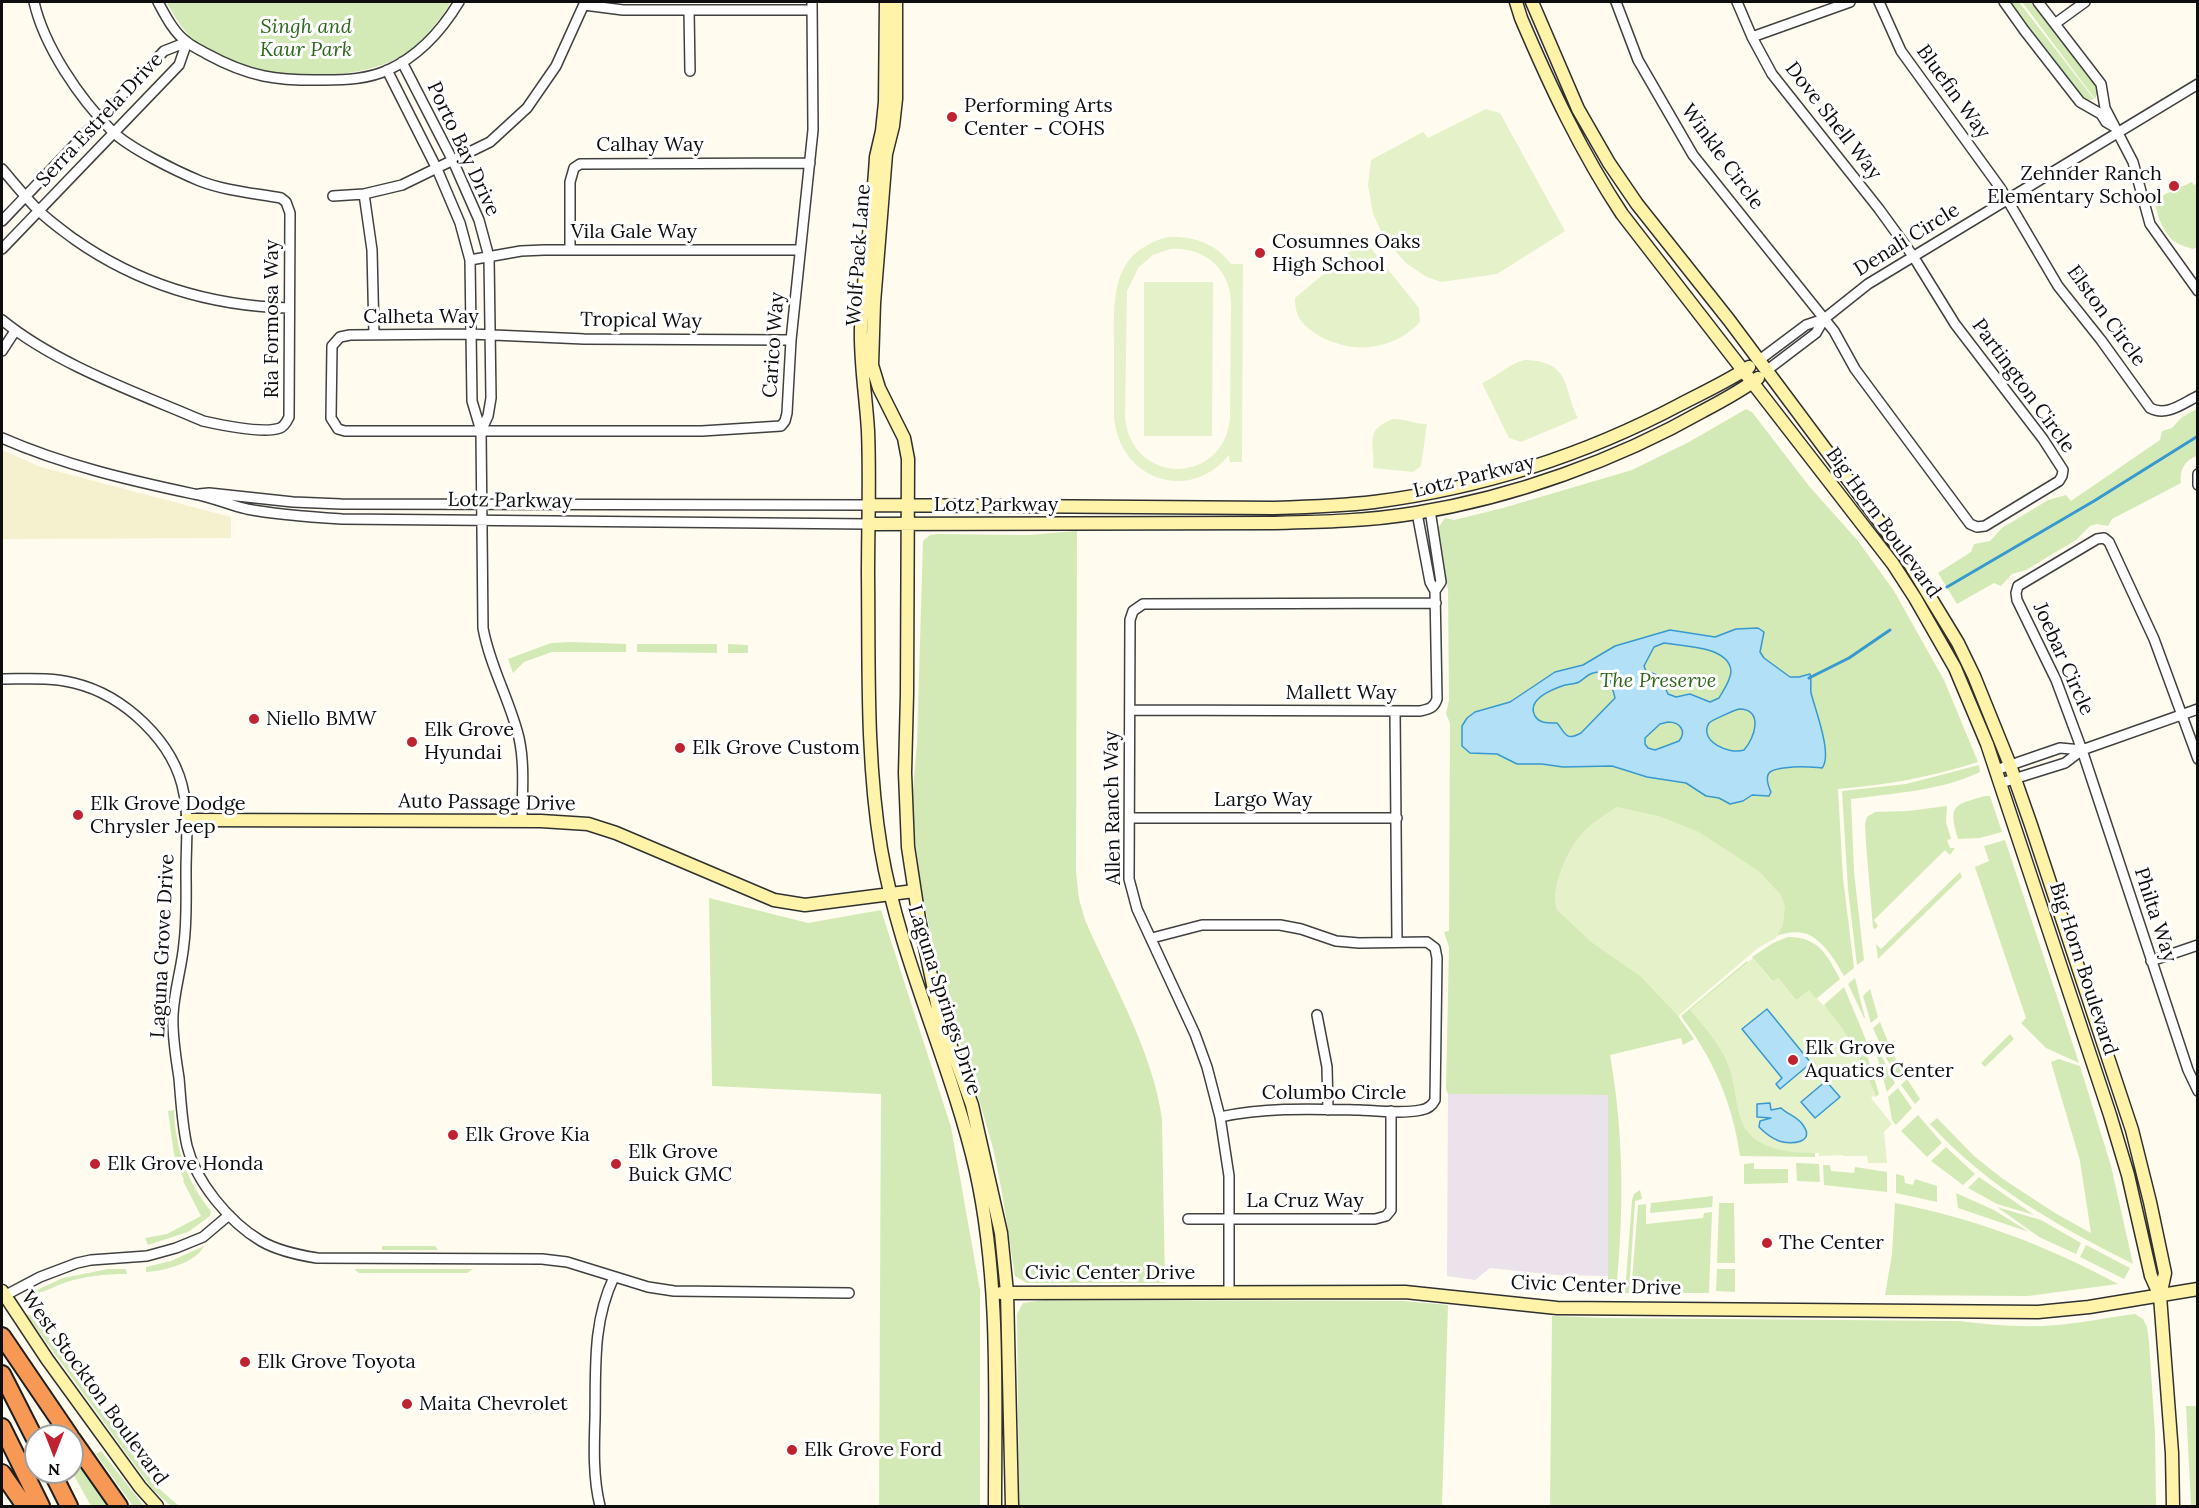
<!DOCTYPE html>
<html>
<head>
<meta charset="utf-8">
<style>
  body { margin:0 }
  #map { position:relative; width:2199px; height:1508px; overflow:hidden; background:#fffbee; font-family:Lora,serif }
  canvas { display:block }
  .frame { position:absolute; inset:0; border:3px solid #0e0e0e; pointer-events:none }
  .north { position:absolute; left:24px; top:1424px; width:60px; height:60px; box-sizing:border-box; background:#fff; border:2px solid #9f9f9f; border-radius:50%; rotate:180deg; font-size:16px; font-weight:700; line-height:24px; text-align:center; color:#0e0e0e }
  .north::after { content:''; display:block; margin:auto; width:21px; height:27px; background:#c02330; clip-path:polygon(50% 0,100% 100%,50% 72%,0 100%) }
</style>
</head>
<body>
<div id="map">
<canvas width="2199" height="1508"></canvas>
<div class="frame"></div>
<div class="north">N</div>
</div>
<script>
const ctx = document.querySelector('canvas').getContext('2d');
ctx.lineJoin = 'round';
function fill(path, color) { ctx.fillStyle = color; ctx.fill(path, 'evenodd'); }
function strokePath(path, color, width, dash) { ctx.strokeStyle = color; ctx.lineWidth = width; ctx.lineCap = dash ? 'butt' : 'round'; ctx.setLineDash(dash || []); ctx.stroke(path); }
function label(font, color, halo, rows, align = 'center') {
  ctx.font = font + ' Lora,serif'; ctx.lineWidth = 6; ctx.setLineDash([]); ctx.textBaseline = 'middle'; ctx.strokeStyle = halo; ctx.fillStyle = color; for (const [text, x, y, turn = 0] of rows) {
    ctx.save(); ctx.translate(x, y); ctx.rotate((+turn || 0) * Math.PI / 180); ctx.textAlign = isNaN(turn) ? turn : align; if (halo) ctx.strokeText(text, 0, 0); ctx.fillText(text, 0, 0); ctx.restore();
  }
}
const industrial = new Path2D(`
  M1448 1094 1608 1095V1276L1557 1275 1490 1268 1475 1280 1447 1276Z`);
const farmland = new Path2D(`
  M2 450 41 467 231 517V538L2 539Z`);
const green = new Path2D(`
  M166 2H451C441 19 420 45 403 55 353 86 245 81 199 44 183 32 176 18 166 2Z
  M2011 2H2019L2094 99 2088 101 2082 96Z
  M2022 2H2031L2096 87 2098 92 2095 99Z
  M2192 182 2194 185 2198 183 2197 247 2193 249C2187 247 2180 245 2175 242 2164 234 2156 214 2155 201L2157 198Z
  M1746 409 1752 412 1809 486 1858 541 1894 591 1944 680 1978 762C1932 777 1886 785 1838 789L1843 878 1854 968 1844 976C1835 960 1827 947 1813 937 1803 929 1783 932 1772 938 1742 955 1706 992 1678 1016L1694 1039 1683 1045 1681 1038 1610 1055C1624 1134 1624 1213 1616 1292H1608V1095L1448 1094 1446 1089 1449 947 1444 932 1449 931 1450 723 1446 714 1449 700 1448 589 1438 528 1445 518 1454 520 1503 508 1632 470 1689 442Z
  M2197 409V456C2185 460 2179 470 2181 483L2112 519 2108 526 2097 524 2090 526 2076 540 2026 570 2012 574 2001 586 1994 583 1957 604 1938 573 1971 552 1974 544 1990 541 2002 528 2048 500 2066 495 2071 501 2160 440 2162 431 2172 428 2182 417Z
  M1077 531 1076 872 1079 899 1085 920C1112 982 1154 1054 1162 1120L1165 1283H1027L1015 1276 1002 1192 993 1148 980 1103 945 997 922 895 917 860 912 802 917 743 923 541 930 535 937 534 1028 535Z
  M572 642 626 644V652H552L524 662 513 673 508 659 551 643Z
  M637 644H717V653L637 652Z
  M728 644 748 645V653H728Z
  M1979 765 1980 772C1941 791 1893 793 1851 799L1854 872 1864 960 1857 965 1848 889 1842 791 1906 784Z
  M1985 796H1990L2002 832 1980 838 1958 839C1948 805 1953 805 1985 796Z
  M1947 806 1946 822 1951 839 1947 840 1950 848H1955L1950 855 1945 850 1874 920 1878 926 1875 929 1873 928 1866 843 1865 824 1867 817 1875 812 1908 811Z
  M2005 840 2079 1063 2046 1048 2021 1023 2026 1018 1975 867 1989 861 1984 846Z
  M1960 872 1962 877 1878 959 1876 944 1881 949Z
  M709 898 808 923 881 910 951 1127 980 1290V1506H879L881 1094 712 1086Z
  M1788 937C1819 937 1827 955 1840 979L1816 999 1796 1000 1778 978 1773 982 1752 957 1773 943Z
  M1747 961 1751 966 1815 1145V1157L1740 1156C1733 1104 1713 1058 1681 1016Z
  M1855 978 1865 1018H1864L1848 984Z
  M1844 987 1871 1052 1867 1055 1879 1094 1876 1097 1855 1050 1824 1005Z
  M1870 989 1878 1017 1871 1023 1863 996Z
  M1880 1022 1890 1047 1884 1053 1873 1028Z
  M2010 1034 2014 1039 1985 1067 1981 1063Z
  M1874 1041 1895 1083 1887 1092 1873 1042Z
  M1892 1052 1905 1075 1899 1080 1886 1058Z
  M2059 1059 2080 1066 2111 1166 2133 1264C2058 1226 1987 1187 1930 1124L1937 1118 1974 1156 2003 1179 2055 1213 2091 1233 2080 1161 2051 1062Z
  M1907 1079 1920 1099 1915 1104 1901 1085Z
  M1898 1088 1912 1108 1896 1125 1892 1120 1888 1097Z
  M174 1110C175 1146 187 1183 211 1211L210 1216 188 1232 148 1245 145 1238 167 1234 201 1216 183 1181 184 1180 174 1154 168 1111Z
  M1918 1115 1942 1143 1927 1157 1901 1131Z
  M1946 1147 1975 1174 1963 1185 1931 1161Z
  M1754 1163V1169H1788V1183L1744 1184V1164Z
  M1796 1163 1819 1164 1820 1182 1797 1181Z
  M1823 1165H1830L1831 1171 1854 1173 1855 1167 1887 1172V1192L1824 1185Z
  M1896 1174 1904 1176 1905 1183 1913 1185 1915 1179 1937 1186V1202L1896 1193Z
  M1979 1177 2034 1215 1997 1204 1968 1188Z
  M1640 1190 1642 1199 1635 1201 1629 1293H1625L1632 1200 1634 1194Z
  M1956 1193 1994 1210 2029 1232 1958 1208Z
  M1713 1196 1712 1207 1650 1213 1651 1203Z
  M1719 1203H1734L1735 1263H1717Z
  M1895 1203C1974 1218 2048 1246 2118 1284L2028 1296 1885 1295 1892 1254Z
  M1646 1204V1224L1703 1218 1704 1213 1712 1212 1709 1293H1631L1638 1205Z
  M1997 1207 2041 1220 2081 1243 2076 1254 2039 1237Z
  M2086 1245 2130 1268 2124 1279 2080 1257Z
  M204 1246C196 1263 164 1271 146 1272V1267L171 1261Z
  M382 1246H435L438 1250H382Z
  M108 1269H126L127 1274C105 1274 84 1276 64 1283 54 1286 42 1295 32 1292L63 1278Z
  M354 1269H473L467 1273H359Z
  M1717 1269H1735V1292L1716 1291Z
  M1044 1300 1403 1301 1448 1305 1442 1506H1019L1017 1314 1023 1303Z
  M26 1314 33 1316 155 1485 179 1506H171L152 1489Z
  M2135 1314 2143 1319 2147 1327 2149 1342 2155 1433 2156 1506H1550L1552 1316 1605 1318 1959 1321C1991 1325 2024 1328 2057 1325 2083 1323 2109 1317 2135 1314Z
  M2186 1406H2197V1506H2191Z
  M101 1451 144 1506H133L96 1454Z
  M78 1463 108 1506H91L72 1472V1467Z`);
const pitch = new Path2D(`
  M1486 109 1500 113 1565 231 1497 274 1441 282 1425 276 1406 263 1386 241 1373 214 1368 185 1371 160 1423 132 1428 138Z
  M1168 237C1193 236 1216 243 1231 264H1243L1242 462H1230L1229 455C1188 505 1118 478 1114 416 1114 392 1114 367 1114 342 1114 294 1112 252 1168 237ZM1170 249C1203 247 1229 267 1231 301L1230 418C1224 486 1131 486 1125 417L1127 291 1139 267 1153 255Z
  M1357 246 1370 247 1419 308 1420 322C1393 351 1352 355 1318 335 1302 325 1295 317 1295 298Z
  M1144 282H1213L1212 436H1144Z
  M1525 360C1571 361 1563 388 1578 418L1521 442 1509 438 1482 383C1498 376 1508 364 1525 360Z
  M1393 419C1405 419 1415 424 1427 424L1421 466 1413 472 1373 468C1376 444 1362 431 1393 419Z
  M1617 807 1659 816 1699 832 1760 872 1781 895 1785 907 1783 925 1776 938 1758 948 1678 1016 1640 976 1591 942 1557 910C1549 889 1568 848 1583 832 1593 822 1605 814 1617 807Z
  M1753 958 1772 982 1778 978 1796 1000 1809 990C1814 997 1820 1001 1825 1007 1849 1032 1864 1065 1876 1097L1873 1096 1871 1098 1892 1124 1884 1132 1887 1163H1868L1867 1156H1843V1155L1819 1156V1153C1790 1153 1750 1151 1740 1117 1735 1101 1735 1084 1729 1067 1721 1045 1705 1028 1690 1010Z`);
const water = new Path2D(`
  M1758 628 1764 632 1760 652 1764 658 1790 677H1799L1810 674C1812 680 1810 686 1811 693 1815 709 1833 755 1822 768 1811 767 1804 766 1793 767 1775 769 1760 768 1771 792L1769 796 1752 795 1743 801 1730 804 1719 798 1706 796 1686 783 1647 777 1612 766 1563 767 1542 764H1517L1497 754 1470 753 1462 746V726L1467 718 1475 712 1510 702 1555 672 1583 665 1615 646 1670 630 1715 637 1736 629ZM1664 643C1682 646 1729 646 1731 671 1731 680 1723 691 1719 698L1710 702 1690 694 1676 697 1668 694 1660 676 1646 671 1644 666 1654 647ZM1600 672 1610 679 1615 698 1581 733C1565 742 1565 732 1557 723 1549 723 1540 724 1535 716 1526 699 1553 689 1565 685 1569 684 1575 684 1579 682 1587 677 1589 672 1600 672ZM1739 709C1764 709 1755 738 1744 750 1729 755 1698 741 1709 723 1710 721 1735 710 1739 709ZM1668 722C1680 722 1687 731 1679 741L1655 750 1648 748 1645 744V738L1660 724Z
  M1767 1009 1811 1063 1780 1089 1776 1084 1782 1078 1742 1029Z
  M1826 1081 1840 1097 1815 1118 1801 1102Z
  M1770 1103 1771 1110 1781 1108C1787 1114 1798 1117 1803 1125 1816 1143 1791 1145 1779 1141 1771 1138 1765 1133 1759 1127L1760 1121 1771 1118 1757 1117V1104Z`);
const stream = new Path2D(`
  M1947 587 2094 501 2198 436
  M1809 678 1849 658 1890 630`);
const street = new Path2D(`
  M158 2C165 15 174 33 187 42 193 47 200 50 207 54 249 77 277 81 325 80 346 80 368 79 388 70 419 56 442 30 459 2
  M1616 2 1638 60 1693 155 1834 331 1855 369 1970 524 1977 527 1985 526 2059 481 2062 476 2063 470 2043 439 1955 324 1913 256 1879 209 1772 74 1752 37 1737 2
  M1879 2 1901 51 2001 189 2058 286 2101 340 2150 408C2167 417 2183 403 2198 396
  M2004 2 2024 30 2080 102 2101 114 2106 122 2113 126
  M2038 2 2101 84 2105 108 2133 162 2150 224 2198 291
  M584 5 623 10H812
  M689 10 690 71
  M2056 23 2085 2
  M1752 37 1850 2
  M402 62 453 161 479 220 489 257 491 398 488 416 481 431
  M387 70 437 169 460 223 470 260 472 401 481 431 483 628C490 667 510 700 519 738 525 765 522 794 522 821
  M2 169C14 183 25 197 38 210 49 221 62 230 74 239 138 284 211 306 289 308
  M364 194 372 250 374 335
  M333 196 364 194 402 185 490 142 527 108 556 66 585 2
  M2 221 164 51 187 42
  M2 249 179 65 187 42
  M570 250V182L574 168 580 164 810 163
  M470 260 521 251 544 250H800
  M2 320C57 365 138 393 203 421 221 425 264 434 280 428 285 426 287 421 289 417L290 213 286 202 281 198C253 193 226 191 200 181 176 171 129 148 112 131 79 98 44 46 34 2
  M791 340 584 339 471 334 350 335 340 337 332 346 331 418 338 429 345 431H702L781 426 785 421 787 413 791 340 813 130 812 2
  M2 351 15 331
  M1758 361 1806 325 1824 319
  M1766 371 1816 333 1824 319 1868 284 2198 84
  M2 438C64 465 128 480 194 494 212 497 229 505 247 509 278 515 310 517 342 519L868 524
  M2198 474V485
  M199 494 209 493 293 502 341 504 868 505
  M1430 510 1441 582 1435 591
  M2 679C25 679 51 677 74 683 124 695 175 742 184 794 189 819 186 845 186 871 186 895 187 919 184 943 182 967 174 991 173 1015 172 1036 176 1058 179 1078 181 1101 182 1124 187 1146 196 1182 229 1222 261 1241 278 1251 298 1255 317 1258L542 1259 567 1262 648 1287 674 1291 849 1293
  M1130 710 1420 711C1429 709 1434 708 1437 699L1435 591 1430 582 1417 513
  M1395 711 1397 942
  M2198 759 2154 639 2109 542 2104 538 2097 539 2018 586 2016 593 2017 600 2056 680 2082 750 2188 1070 2198 1091
  M1996 770 2060 748 2082 750
  M2001 783 2065 763 2082 750 2198 709
  M1130 818H1397
  M1152 938 1202 925H1280L1301 929 1336 941 1359 943 1427 942 1435 948 1437 958 1435 1100C1432 1106 1428 1109 1421 1110 1402 1114 1380 1111 1360 1110 1313 1109 1267 1107 1220 1117
  M2151 961 2198 945
  M1317 1015 1327 1067 1328 1110
  M1188 1219H1375L1386 1216 1391 1210V1111
  M1229 1292V1176L1220 1117 1207 1067 1195 1034 1137 909 1129 879 1130 620 1133 611 1143 604 1436 603
  M4 1296 40 1277 77 1263 91 1260 147 1256 176 1248 203 1237 229 1215
  M600 1506C593 1478 594 1447 595 1419 596 1370 592 1323 614 1277`);
const secondary = new Path2D(`
  M886 2 885 102 882 131 876 157C873 214 863 271 861 328 860 363 866 396 868 431 870 479 868 527 868 575 869 666 866 758 881 849 900 960 951 1062 976 1171 1000 1280 995 1395 995 1506
  M896 2V99L893 126 886 154 874 303 872 365 879 388 904 438 908 459 907 694 905 773 908 847 919 919 939 1013 972 1105 1001 1233 1007 1292 1012 1506
  M1516 2 1521 18C1550 86 1581 152 1622 214L1893 564 1915 598 1955 668 1987 744 2110 1115 2128 1175 2151 1276 2160 1296
  M1532 2 1578 109 1609 163 1637 204 1729 320 1905 556 1958 643 1974 676 2010 765 2031 825 2132 1130 2150 1202 2165 1273 2160 1296 2172 1453 2173 1506
  M868 505 1274 508C1308 507 1341 506 1374 502 1482 488 1585 455 1681 404 1704 392 1728 381 1749 367
  M868 524 1274 523C1321 522 1369 521 1416 513 1514 497 1617 460 1703 411 1722 401 1741 391 1758 378
  M186 820 541 821 588 824 616 833 774 900 805 905 914 891
  M2 1291 47 1359 140 1487 157 1506
  M1001 1293 1405 1292 1557 1308 2038 1312 2089 1307 2198 1289`);
const highway = new Path2D(`
  M2 1336 70 1436
  M2 1374 36 1441
  M2 1427 41 1506
  M72 1439 119 1506
  M52 1472 69 1506
  M2 1473 25 1506`);
const markers = [
  [952,117,6,"#c02330"],
  [2174,186,6,"#c02330"],
  [1260,253,6,"#c02330"],
  [254,719,6,"#c02330"],
  [412,742,6,"#c02330"],
  [680,748,6,"#c02330"],
  [78,815,6,"#c02330"],
  [1793,1060,6,"#c02330"],
  [453,1135,6,"#c02330"],
  [95,1164,6,"#c02330"],
  [616,1164,6,"#c02330"],
  [1767,1243,6,"#c02330"],
  [245,1362,6,"#c02330"],
  [407,1404,6,"#c02330"],
  [792,1450,6,"#c02330"]
];
const parkNames = [
  ["Singh and",306,27],
  ["Kaur Park",306,50],
  ["The Preserve",1658,681]
];
const streetNames = [
  ["Bluefin Way",1953,92,54],
  ["Serra Estrela Drive",100,120,-47],
  ["Dove Shell Way",1833,121,52],
  ["Calhay Way",650,145],
  ["Porto Bay Drive",463,149,65],
  ["Winkle Circle",1722,157,54],
  ["Vila Gale Way",634,232],
  ["Denali Circle",1907,240,-32],
  ["Wolf Pack Lane",859,255,-86],
  ["Elston Circle",2106,316,54],
  ["Calheta Way",421,317],
  ["Ria Formosa Way",272,319,-90],
  ["Tropical Way",641,321,1],
  ["Carico Way",774,345,-86],
  ["Partington Circle",2023,386,54],
  ["Lotz Parkway",1474,477,-14],
  ["Lotz Parkway",510,501,1],
  ["Lotz Parkway",996,505],
  ["Big Horn Boulevard",1883,523,54],
  ["Joebar Circle",2063,659,66],
  ["Mallett Way",1341,693],
  ["Largo Way",1263,800],
  ["Auto Passage Drive",487,803,1],
  ["Allen Ranch Way",1113,808,-91],
  ["Philta Way",2155,915,72],
  ["Laguna Grove Drive",163,946,-87],
  ["Big Horn Boulevard",2083,969,72],
  ["Laguna Springs Drive",944,1000,72],
  ["Columbo Circle",1334,1093],
  ["La Cruz Way",1305,1201],
  ["Civic Center Drive",1110,1273],
  ["Civic Center Drive",1596,1286,2],
  ["West Stockton Boulevard",94,1388,54]
];
const poiNames = [
  ["Performing Arts",964,106],
  ["Center - COHS",964,129],
  ["Zehnder Ranch",2162,174,"right"],
  ["Elementary School",2162,197,"right"],
  ["Cosumnes Oaks",1272,242],
  ["High School",1272,265],
  ["Niello BMW",266,719],
  ["Elk Grove",424,730],
  ["Hyundai",424,753],
  ["Elk Grove Custom",692,748],
  ["Elk Grove Dodge",90,804],
  ["Chrysler Jeep",90,827],
  ["Elk Grove",1805,1048],
  ["Aquatics Center",1805,1071],
  ["Elk Grove Kia",465,1135],
  ["Elk Grove",628,1152],
  ["Buick GMC",628,1175],
  ["Elk Grove Honda",107,1164],
  ["The Center",1779,1243],
  ["Elk Grove Toyota",257,1362],
  ["Maita Chevrolet",419,1404],
  ["Elk Grove Ford",804,1450]
];
fill(industrial, '#ebe2ec');
fill(farmland, '#f5f1ce');
fill(green, '#d3eab7');
fill(pitch, '#e5f1c9');
fill(water, '#b2e0f7');
strokePath(water, '#3898d0', 1.5);
strokePath(stream, '#3898d0', 3);
strokePath(street, '#414141', 12);
strokePath(secondary, '#303030', 15);
strokePath(highway, '#1f1f1f', 20);
strokePath(street, '#fff', 9);
strokePath(secondary, '#fff2a9', 12);
strokePath(highway, '#f79954', 16);
for (const [x, y, r, color] of markers) { const dot = new Path2D(); dot.arc(x, y, r, 0, 2 * Math.PI); ctx.fillStyle = color; ctx.fill(dot); strokePath(dot, '#fff', 2); }
label('italic 20px', '#2e671c', '#fff', parkNames);
label('20px', '#0e0e0e', '#fff', streetNames);
label('20px', '#0e0e0e', '#fff', poiNames, 'left');
</script>
</body>
</html>
